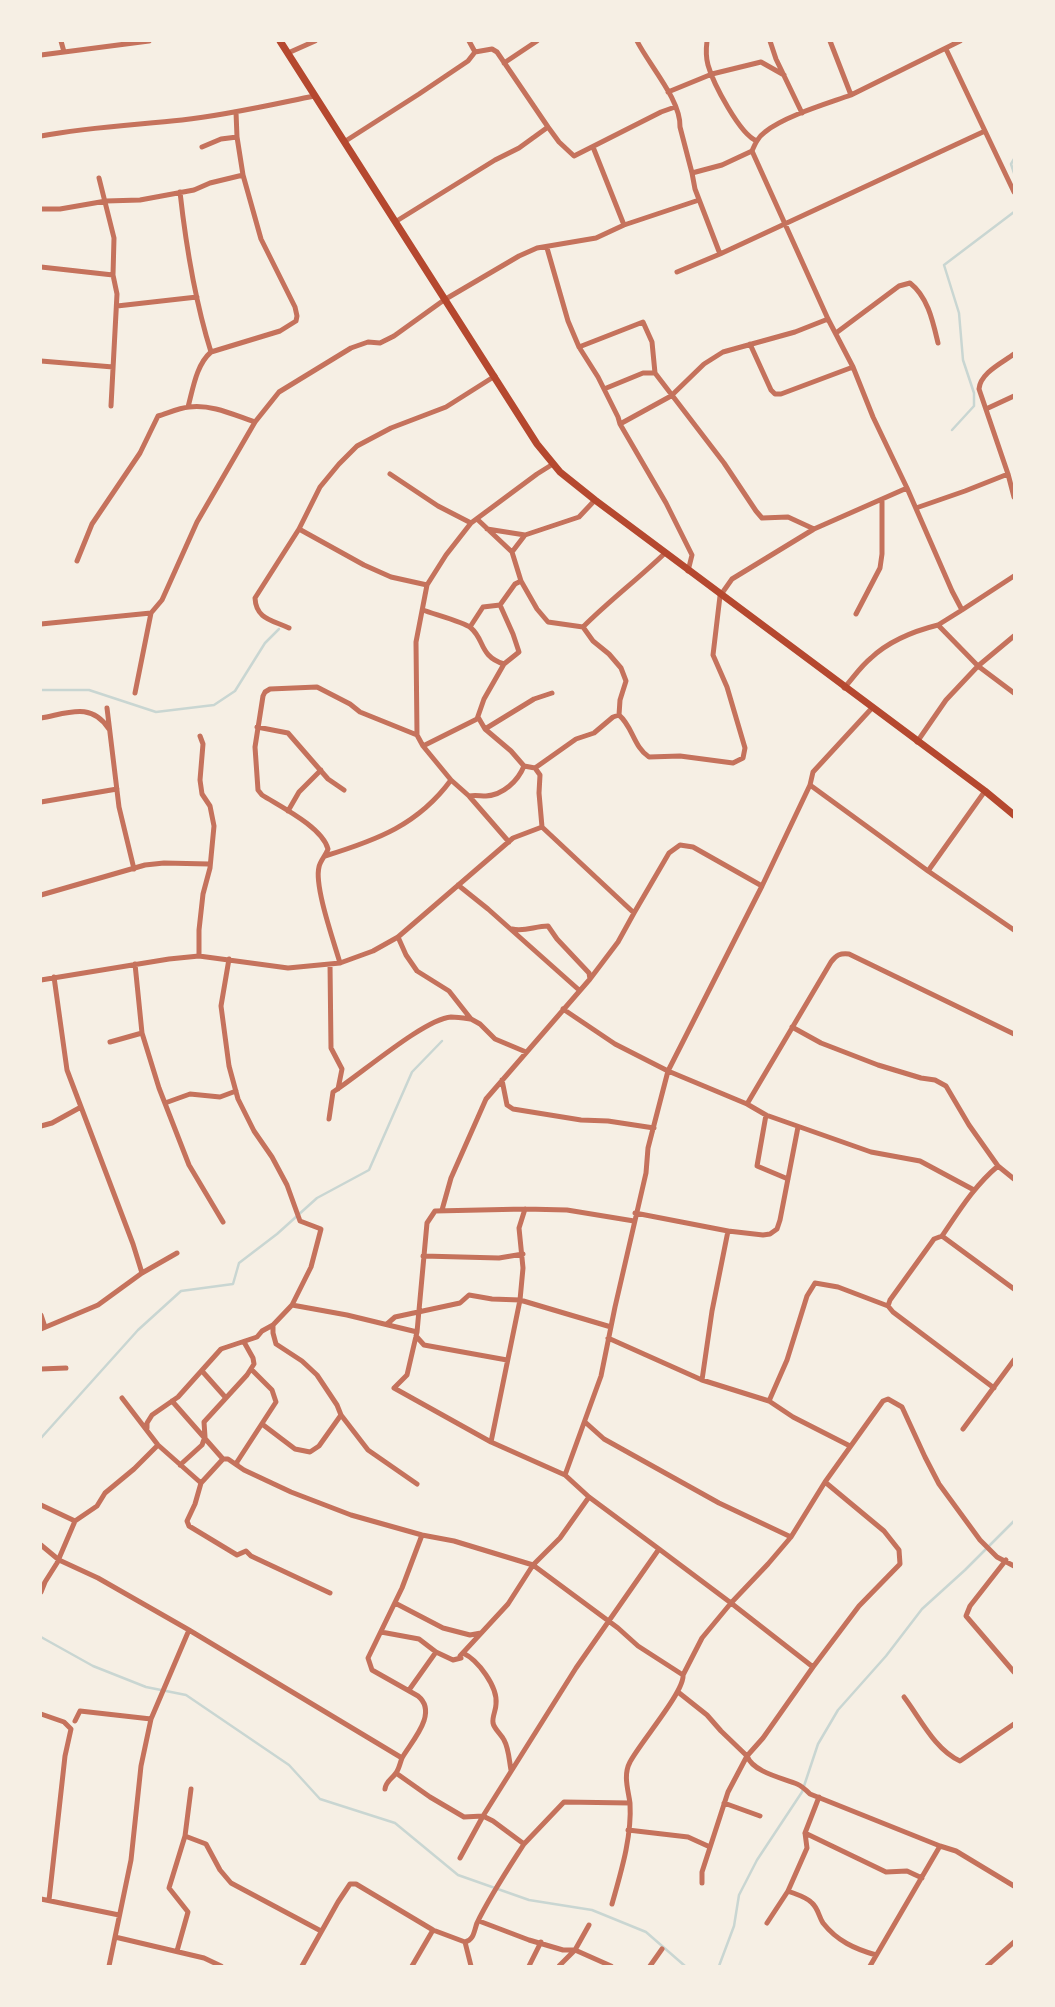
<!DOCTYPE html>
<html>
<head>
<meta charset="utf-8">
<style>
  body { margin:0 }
  #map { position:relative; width:1055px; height:2007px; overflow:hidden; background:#f6efe4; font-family:"Roboto Serif",serif }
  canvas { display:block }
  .frame { position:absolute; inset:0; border:42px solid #f6efe4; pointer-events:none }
</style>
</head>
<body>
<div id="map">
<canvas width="1055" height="2007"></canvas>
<div class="frame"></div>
</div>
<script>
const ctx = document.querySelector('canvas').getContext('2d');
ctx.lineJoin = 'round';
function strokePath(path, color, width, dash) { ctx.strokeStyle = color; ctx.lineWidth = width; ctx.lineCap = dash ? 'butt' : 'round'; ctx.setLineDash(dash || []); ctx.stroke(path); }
const stream = new Path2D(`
  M1014 159 1011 164 1014 173
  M952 430 974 406V393L963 360 959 313 944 265 1014 212
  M41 690H89L156 712 214 705 235 691 265 643 279 629
  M41 1438 138 1330 181 1291 233 1284 239 1263 277 1234 317 1198 369 1170 412 1072 442 1041
  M41 1637 93 1666 146 1687 186 1695 289 1765 320 1799 395 1823 458 1875 529 1900 592 1910 646 1932 685 1966
  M719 1966 734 1926 739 1895 757 1860 802 1792 818 1744 838 1710 886 1656 922 1609 965 1570 1014 1521`);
const minor = new Path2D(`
  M61 41 64 52
  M469 41 475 52
  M637 41C649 65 681 100 680 127L692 173 695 189 720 254
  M707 41C706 49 706 58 708 65 713 83 740 135 757 141
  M770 41 776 59 802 113
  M830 41 851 95C826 104 785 116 765 132 758 137 755 144 752 151L828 319 853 367 873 417 907 488 952 591 962 610 938 625 978 666 1014 693
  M946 49 1014 192
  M288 53 315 41
  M41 55 149 41
  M504 63 537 41
  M668 92 712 74 761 62 784 75
  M851 95 960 41
  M41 136C88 127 135 125 182 120 227 115 270 105 314 96
  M344 142 419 94 468 61 475 52 492 49 497 52 548 127 559 142 574 156 661 112 675 107
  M202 147 221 139 237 137
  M593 147 624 225
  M692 173 722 165 752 151
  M99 178 114 238 113 275 117 294 111 406
  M180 192C186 246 195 301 211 352
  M41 209H60L106 201 140 200 194 190 210 183 243 175
  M395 222 495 160 519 148 548 127
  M547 248 568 321 579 347 598 377 618 417 620 424 666 503 692 555 688 571
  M41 267 113 275
  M677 272 720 254 985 131
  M117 306 197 297
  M836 333 899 286 910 283C928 297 933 322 938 343
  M750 344 771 390 775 394H781L853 367
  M579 347 643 322 652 342 655 373 724 463 756 511 762 518 788 517 814 529
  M1014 354C1002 363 980 373 979 389L1008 474 1014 497
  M41 361 113 367
  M604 389 643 373H655
  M188 407C193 389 196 365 211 352L280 331 296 321 297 316 295 307 261 239 243 175 237 137 236 112
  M986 409 1014 396
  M620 424 671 396 704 364 723 352 795 332 828 319
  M390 474 438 506 471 523
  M916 508 965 491 1008 474
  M477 519 512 552 521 581 537 609 548 622 583 627C609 601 638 579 664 554
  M299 529 364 565 391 577 427 585
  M487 529 525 535
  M512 552 525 535 579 517 595 500
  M77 561 92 524 140 453 158 416C168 413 179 408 189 407 212 404 234 415 255 422
  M423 610C433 614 464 622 471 628 485 640 479 656 504 664
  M962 610 1014 576
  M856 614 880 568 882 554V499
  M41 624 151 613
  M470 627 483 607 500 605 515 584 521 581
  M583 627 593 641 609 654 621 668 626 681 620 700 619 715
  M289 628C272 620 256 619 255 598L299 529 320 487 339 464 357 446 391 428 446 407 495 376
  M844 688C853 678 861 666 871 658 889 641 914 631 938 625
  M135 693 151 613 162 600 197 522 255 422 279 392 351 348 368 342 380 343 394 336 444 300 519 256 537 248 596 238 624 225 699 200
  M107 708 119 807 134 869
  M619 715C633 727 633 746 649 757L680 756 733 763 743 758 745 748 727 687 713 655 720 596 732 579 814 529 907 488
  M478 717 485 729 511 751 524 766 535 768 540 775 539 793 542 827
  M41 718C69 713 91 702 109 729
  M257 727 288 733 328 779 344 790
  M485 729 534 699 552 693
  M917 742 946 700 978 666 1014 636
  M423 746 477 719 484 699 504 664 519 652 513 634 500 605
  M535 768 576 739 594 733 613 717 619 715
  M810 785 928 871 1014 930
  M469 796C475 795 480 796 486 796 503 795 518 781 524 766
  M41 802 117 789
  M288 811 299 792 321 770
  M509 842 469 796 451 780 423 746 417 735 416 642 427 585 446 555 471 523 537 474 553 464
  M325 856C377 840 418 825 451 780
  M928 871 985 791
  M458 885 488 909 579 990
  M41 895 145 865 164 863 209 864
  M512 929C525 932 535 926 548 926L557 939 589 973 590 979
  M398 937 406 955 417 971 449 991 471 1019 480 1024 495 1039 526 1052
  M199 956V930L203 894 210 868 214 826 210 806 202 794 200 780 203 744 200 736
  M340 963C334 942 314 886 319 867 320 861 326 855 328 849 322 827 281 807 262 795L258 790 255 747 263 696 265 692 270 689 317 687 350 704 360 712 417 735
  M135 964 142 1033 159 1088 189 1165 223 1222
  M330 964 331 1048 342 1069 338 1089
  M54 977 67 1070 133 1244 142 1273
  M41 980 169 959 199 956 288 968 340 963 373 951 398 937 513 838 542 827 634 913 669 853 680 845 693 847 762 886
  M563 1009 615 1044 668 1071 747 1104 766 1115 871 1152 920 1161 974 1190
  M792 1027 821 1043 878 1065 921 1078 935 1080 946 1086 969 1125 998 1166 1014 1179
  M110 1042 142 1033
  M502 1080 507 1105 513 1109 581 1120 608 1121 654 1128
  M165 1103 190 1094 220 1097 236 1091
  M747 1104 831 962C836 955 840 953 849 954L1014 1034
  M766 1115 757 1166 788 1179
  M329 1119 333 1092C360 1075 424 1019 451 1017 458 1017 464 1018 471 1019
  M41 1126 52 1123 81 1107
  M442 1210 451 1178 486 1099 590 979 618 942 634 913
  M635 1213 728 1231 763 1235 770 1234 777 1229 780 1220 798 1127
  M942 1236 1014 1289
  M423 1256 499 1258 523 1254
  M292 1305 347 1315 417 1332
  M888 1306 890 1300 934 1239 942 1236C959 1211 975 1185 998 1166
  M41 1315 45 1327
  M387 1324 395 1317 460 1303 469 1295 492 1299 520 1300 611 1327
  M273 1325V1333L276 1344 302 1361 317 1375 337 1405 341 1415 368 1450 417 1484
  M41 1329 98 1305 142 1273 177 1253
  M416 1336 424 1345 507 1360
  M608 1338 702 1380 769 1401 793 1417 850 1446
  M41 1369 66 1368
  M202 1371 226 1398
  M702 1380 712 1311 728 1231
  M122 1398 158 1445 201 1483
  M172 1401 223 1459H228L244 1470 291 1492 351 1515 422 1535 454 1541 533 1565 618 1628 638 1646 683 1675C685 1691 639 1744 630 1762 623 1775 628 1789 630 1803 632 1837 621 1872 612 1904
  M769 1401 787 1360 807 1296 815 1283 838 1287 888 1306 893 1312 994 1388
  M585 1422 604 1439 719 1503 791 1537
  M262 1424 295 1449 310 1452 319 1446 341 1415
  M147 1428V1423L152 1415 178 1397 221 1349 257 1337 262 1331 273 1325 292 1305 311 1267 321 1229 300 1221 287 1185 272 1157 254 1131 238 1099 229 1066 221 1006 229 959
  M963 1429 1014 1360
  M491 1442 520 1300 523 1268 519 1228 525 1209
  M223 1459 201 1483 195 1504 187 1521 189 1526 237 1555 246 1551 251 1556 330 1593
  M180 1465 202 1445 205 1437 204 1422 247 1375 254 1364 253 1358 244 1342
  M237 1465V1462L276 1402 272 1390 251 1369
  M565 1475 491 1442 394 1388 407 1375 417 1332 427 1223 435 1211 525 1209 567 1210 634 1221
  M41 1505 75 1521
  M41 1545 59 1560 98 1578 189 1630 402 1758
  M659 1549 731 1603 813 1667
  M1006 1560 970 1606 966 1616 1014 1672
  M41 1592 45 1582 57 1563 75 1521 97 1506 105 1493 134 1469 158 1445
  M395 1603 443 1628 470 1635 481 1633
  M381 1632 419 1639 436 1652 453 1660 461 1658 460 1656 508 1604 533 1565 560 1538 589 1497
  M463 1653C478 1660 498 1687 496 1704 496 1711 492 1716 493 1723 494 1729 501 1734 504 1740 509 1749 509 1760 511 1770
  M683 1675 702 1638 731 1603 768 1564 791 1537 825 1482 883 1401 888 1399 902 1407 925 1457 939 1484 980 1540 997 1557 1014 1566
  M409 1690 436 1652
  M678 1692 707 1715 721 1731 747 1756C753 1772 782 1778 797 1784 802 1786 806 1790 810 1794L940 1846 956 1851 1014 1886
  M904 1697C920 1718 935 1750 960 1761L1014 1724
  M41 1714 64 1722 71 1729 65 1756 49 1900
  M75 1721 80 1711 151 1719
  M396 1773 430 1797 464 1817 483 1816
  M385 1789C386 1781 392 1779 396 1773 399 1769 400 1763 402 1758 411 1742 439 1713 418 1696L372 1670 368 1658 402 1588 422 1535
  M724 1803 760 1816
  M628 1830 688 1837 710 1847
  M805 1833 886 1872 907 1871 922 1878
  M185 1836 206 1844 220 1870 231 1883 321 1931
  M524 1844 564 1802 630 1803
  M460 1858 483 1816
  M702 1883V1872L728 1792 747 1756 763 1738 813 1667 859 1606 900 1564 899 1550 884 1531 825 1482
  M788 1891C795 1894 807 1897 812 1903 818 1908 819 1917 823 1923 837 1941 855 1949 876 1955
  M41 1899 119 1915
  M479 1921 529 1940 563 1950H575L611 1966
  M767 1923 788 1891 807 1848 805 1833 819 1797
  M115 1937 204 1958 221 1966
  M465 1942 471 1966
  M177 1951 188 1912 169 1888 185 1836 191 1789
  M109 1966 131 1860 141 1766 151 1719 189 1630
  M302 1966 338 1902 350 1884H356L433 1930
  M412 1966 433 1930 465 1942C474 1940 474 1931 477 1923 490 1896 508 1869 524 1844L493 1821 483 1816 576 1668 659 1549 589 1497 565 1475 601 1376 615 1307 646 1173 648 1148 668 1071 762 886 810 785 813 772 872 708
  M529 1966 541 1942
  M559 1966 575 1950 589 1925
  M650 1966 662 1949
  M870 1966 940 1846
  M987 1966 1014 1942`);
const secondary = new Path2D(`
  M280 41 537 444 560 472 595 500 985 791 1014 815`);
strokePath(stream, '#c9d6d2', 2.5);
strokePath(minor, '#c5725c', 5);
strokePath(secondary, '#b5482f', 7);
</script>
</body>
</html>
